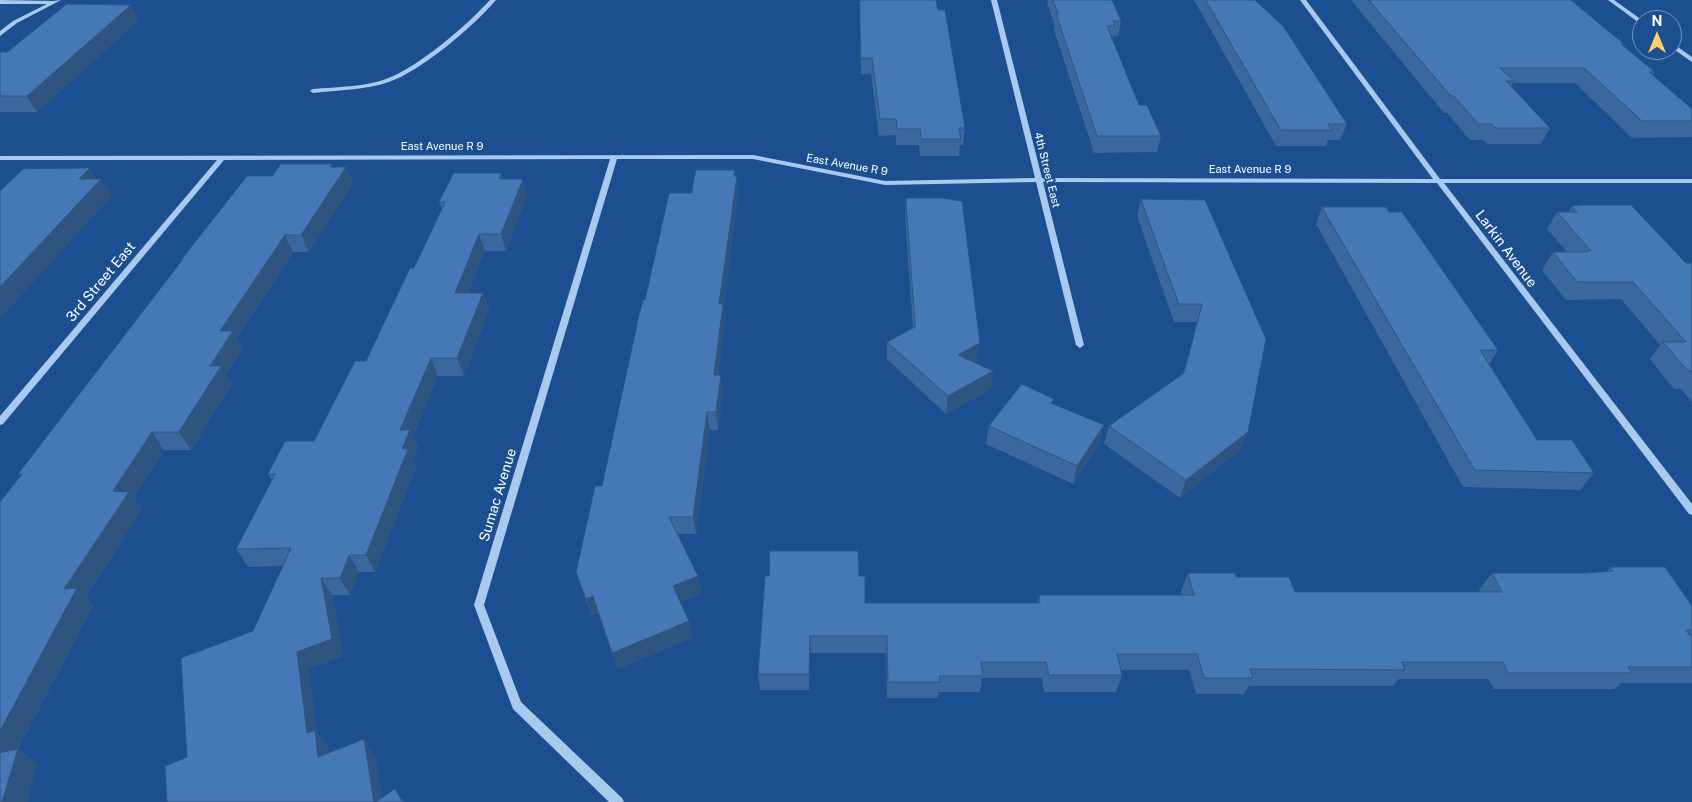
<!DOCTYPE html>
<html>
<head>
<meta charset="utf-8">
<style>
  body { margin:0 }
  #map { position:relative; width:1692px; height:802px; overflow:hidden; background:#1b4f8f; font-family:"Public Sans",sans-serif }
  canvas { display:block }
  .north { position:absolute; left:1632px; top:10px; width:50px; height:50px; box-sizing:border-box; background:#1b4f8f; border:1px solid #7695bc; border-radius:50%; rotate:0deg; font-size:14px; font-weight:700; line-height:20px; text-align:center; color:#fff }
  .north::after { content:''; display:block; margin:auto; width:18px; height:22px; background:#ffd166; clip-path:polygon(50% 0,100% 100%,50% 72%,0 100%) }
</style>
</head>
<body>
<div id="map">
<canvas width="1692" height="802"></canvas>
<div class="north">N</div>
</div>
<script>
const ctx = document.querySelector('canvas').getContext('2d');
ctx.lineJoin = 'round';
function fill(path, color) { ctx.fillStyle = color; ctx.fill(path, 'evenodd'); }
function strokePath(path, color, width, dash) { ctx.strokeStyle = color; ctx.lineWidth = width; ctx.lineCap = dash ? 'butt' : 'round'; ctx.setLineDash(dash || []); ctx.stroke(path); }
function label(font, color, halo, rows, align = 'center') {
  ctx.font = font + ' "Public Sans",sans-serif'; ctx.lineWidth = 4; ctx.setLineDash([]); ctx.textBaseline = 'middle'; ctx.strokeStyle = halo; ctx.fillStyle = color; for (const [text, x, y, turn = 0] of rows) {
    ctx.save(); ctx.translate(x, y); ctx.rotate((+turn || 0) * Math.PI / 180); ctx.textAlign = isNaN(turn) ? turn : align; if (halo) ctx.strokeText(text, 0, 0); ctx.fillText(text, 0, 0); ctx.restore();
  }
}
const minor = new Path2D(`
  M0 0 53 1 61 0 17 23 0 36V31L13 21 47 4H0Z
  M490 0H496C474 26 421 71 389 82 365 90 338 90 313 93L310 91 313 89C337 87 363 87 386 79 419 67 466 26 490 0Z
  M991 0H997L1042 178 1433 179 1300 0H1306L1440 179H1692V183H1444L1692 504V515L1689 514 1437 183 1043 182 1084 345 1080 348 1076 345 1036 182 885 185 753 159H617L484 605 521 702 622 798 624 802H609L513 709 474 605 610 159 224 160 3 424 0 425V416L217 160H0V156L753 155 885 181 1035 178Z
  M1608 0H1614L1642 20V25Z
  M1672 43 1692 57V62L1672 48Z`);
const wall = new Path2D(`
  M859 0H936L938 10 965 128 963 145H960L959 156H920L919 145H896V135L879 136 871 74H861Z
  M1048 0H1112L1121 21 1118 36H1113L1112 39 1139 105 1161 136 1157 152 1094 153 1054 30 1055 26 1047 3Z
  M1194 0H1255L1347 124 1340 140H1328L1326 146H1276Z
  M1351 0H1571L1624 44 1623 46 1655 72 1653 75 1692 109V137L1632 138 1575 83H1513L1511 87 1550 128 1541 144H1487L1483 140H1470L1447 113H1444Z
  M131 5 139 20 37 112H0V52H7Z
  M346 167 353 184 309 252H293L237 338 243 348 226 375 232 384 191 450H164L134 498 142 509 86 597 93 606 18 749 37 764 27 802H0L20 476 18 474 182 262 181 260 272 176Z
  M735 176H737L738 193 724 305 725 321 718 375 723 392 718 430H710L696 534H678L698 576 701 593 680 602 689 621 692 638 618 669 598 613 591 616 576 572 602 486 645 300 691 193Z
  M503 179 527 196 506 251H485L468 293H483L489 310 464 376H438L413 436 418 447 413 460 416 467 375 572H359L350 595H332L343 656 309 669 317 733 327 746 328 753 375 755 382 798 395 789 404 802H167L187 757 253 631 283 566 248 567 236 549 272 481 268 474 314 441 366 361 414 268 442 210 439 202Z
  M906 198 977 360 974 362 993 371 991 389 946 414 887 359V342L913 328 905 215Z
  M1141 199 1205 200 1248 432 1240 450 1180 498 1104 444 1109 426 1183 374 1197 322H1174L1137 216Z
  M1572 206 1686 263H1692V402L1681 389H1674L1650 359 1660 345 1621 299 1566 300 1542 270 1553 252H1567L1547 229 1557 212H1568Z
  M1322 207 1498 350 1489 365 1537 440 1594 473 1580 490 1463 487 1316 224Z
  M1053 404 1104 425 1100 442 1073 484 986 444 989 426Z
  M1610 567 1692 606V683H1621L1614 689H1494L1488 679H1399L1393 686H1249L1244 694H1196L1189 670H1121L1122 675 1116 692H1044L1042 678H982L980 692H938V698H887L886 653H810L809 690H760L758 674 859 576 865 603H1037L1039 595H1182L1181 591 1188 573 1236 577 1295 592H1480L1479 590 1492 573H1586L1606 572Z`);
const shadedWall = new Path2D(`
  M131 5 139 20 37 112 27 96Z
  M332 164 338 180 346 167 353 184 309 252 301 235 330 167Z
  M90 168 98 182 101 179 112 196 0 319V287L79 179Z
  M735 170 736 184 737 176 738 193 724 305 725 321 716 392 714 375 719 304Z
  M502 173 506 190 499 179Z
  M523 179 527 196 506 251 501 234Z
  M479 234 485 251 461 310 455 293Z
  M285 235 293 252 237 338 243 348 226 375 232 384 191 450 179 432 210 366 220 331Z
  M483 293 489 310 464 376 457 358Z
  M980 343 977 360 956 372 958 355Z
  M431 358 438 376 413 436 418 447 413 460 416 467 375 572 366 555 402 449 400 430Z
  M993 371 991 389 946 414 948 396Z
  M721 375 723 392 718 430 716 412Z
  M707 412 710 430 696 534 693 517Z
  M1104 425 1100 442 1073 484 1077 466Z
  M152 432 164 450 134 498 142 509 86 597 93 606 18 749 37 764 27 802H2L0 766V731L64 589 113 491Z
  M1248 432 1240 450 1180 498 1186 480Z
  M349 555 359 572 350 595 340 578Z
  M698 576 701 593 677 603 673 586Z
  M321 578 332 595 343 656 309 669 317 733 327 746 331 773 318 757 307 733 297 652Z
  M593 596 598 613 591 616 586 599Z
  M689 621 692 638 618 669 612 653Z
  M810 636V653L809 690V674Z
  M364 739 375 755 383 802H374Z`);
const building = new Path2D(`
  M860 0H936L938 10H945L965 128H959L961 139H921L920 129H897L896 119H880L872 58H861Z
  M1053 0H1112L1121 21H1113L1115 26H1107L1139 105H1147L1161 136H1097L1056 14H1058Z
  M1206 0H1255L1283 26 1347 124H1328L1332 130H1281Z
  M1369 0H1571L1624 44H1621L1655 72H1649L1692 109V121H1642L1584 68H1500L1514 81H1506L1550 128H1495L1492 124H1478L1454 96H1451Z
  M67 4 131 5 27 96H0V52H7Z
  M281 164H332L330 167H346L301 235H285L220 331H233L210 366H221L179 432H152L113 491 129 492 64 589 77 588 0 731V502L22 474H18L183 259 181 260 247 176H272Z
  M90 168 79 179H101L0 287V191L23 169Z
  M696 170H735L734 176H737L719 304H723L714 375H721L716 412H707L693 517H669L698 576 673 586 689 621 612 653 593 596 586 599 576 572 595 486H602L639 315 643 300H645L669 193H691Z
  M454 173H502L499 179H523L501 234H479L455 293H483L457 358H431L400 430H410L402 449H408L366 555H349L340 578H321L332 639 297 652 307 733 315 730 318 757 364 739 374 802H167L165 766 187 757 181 658 253 631 291 548 236 549 275 474H268L285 441H314L355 361H366L410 268H414L445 202H439Z
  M906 198H942L962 201 980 343 958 355 993 371 948 396 887 342 915 327Z
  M1141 199 1205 200 1266 339 1248 432 1186 480 1109 426 1184 373 1202 304H1179Z
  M1582 205H1631L1686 263H1692V371H1688L1663 342H1686L1633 282H1577L1553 252H1587L1586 251H1591L1557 212H1577L1572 206Z
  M1322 207H1386L1389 212H1402L1498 350H1480L1537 440H1572L1594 473 1475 470Z
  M1022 384 1054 399 1051 403 1104 425 1077 466 989 426Z
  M770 551H858L859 576H865V603H1040L1039 595H1194L1188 573H1235L1236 577H1289L1295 592H1502L1492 573H1586L1613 571 1610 567H1665L1692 606V630H1686L1692 639V667H1628L1632 673H1508L1503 662H1402L1405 670 1250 669 1253 678H1204L1197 654H1117L1122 675H1049L1046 662H981L983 676H939L940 682H888L887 636H810L809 674H758L765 576H769Z
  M18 749 2 802H0V753Z
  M395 789 403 802H376Z`);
const farStreetnames = [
  ["East Avenue R 9",442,147],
  ["East Avenue R 9",847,165,10],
  ["4th Street East",1047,170,76],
  ["East Avenue R 9",1250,170]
];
const streetNames = [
  ["Larkin Avenue",1506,249,53],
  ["3rd Street East",101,282,-50],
  ["Sumac Avenue",498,495,-73]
];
fill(minor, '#a9c9ee');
fill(wall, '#3a679d');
fill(shadedWall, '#305480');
fill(building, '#4478b7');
strokePath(building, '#305480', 1);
label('11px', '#fff', '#1b4f8f', farStreetnames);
label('14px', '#fff', '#1b4f8f', streetNames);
</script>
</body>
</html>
